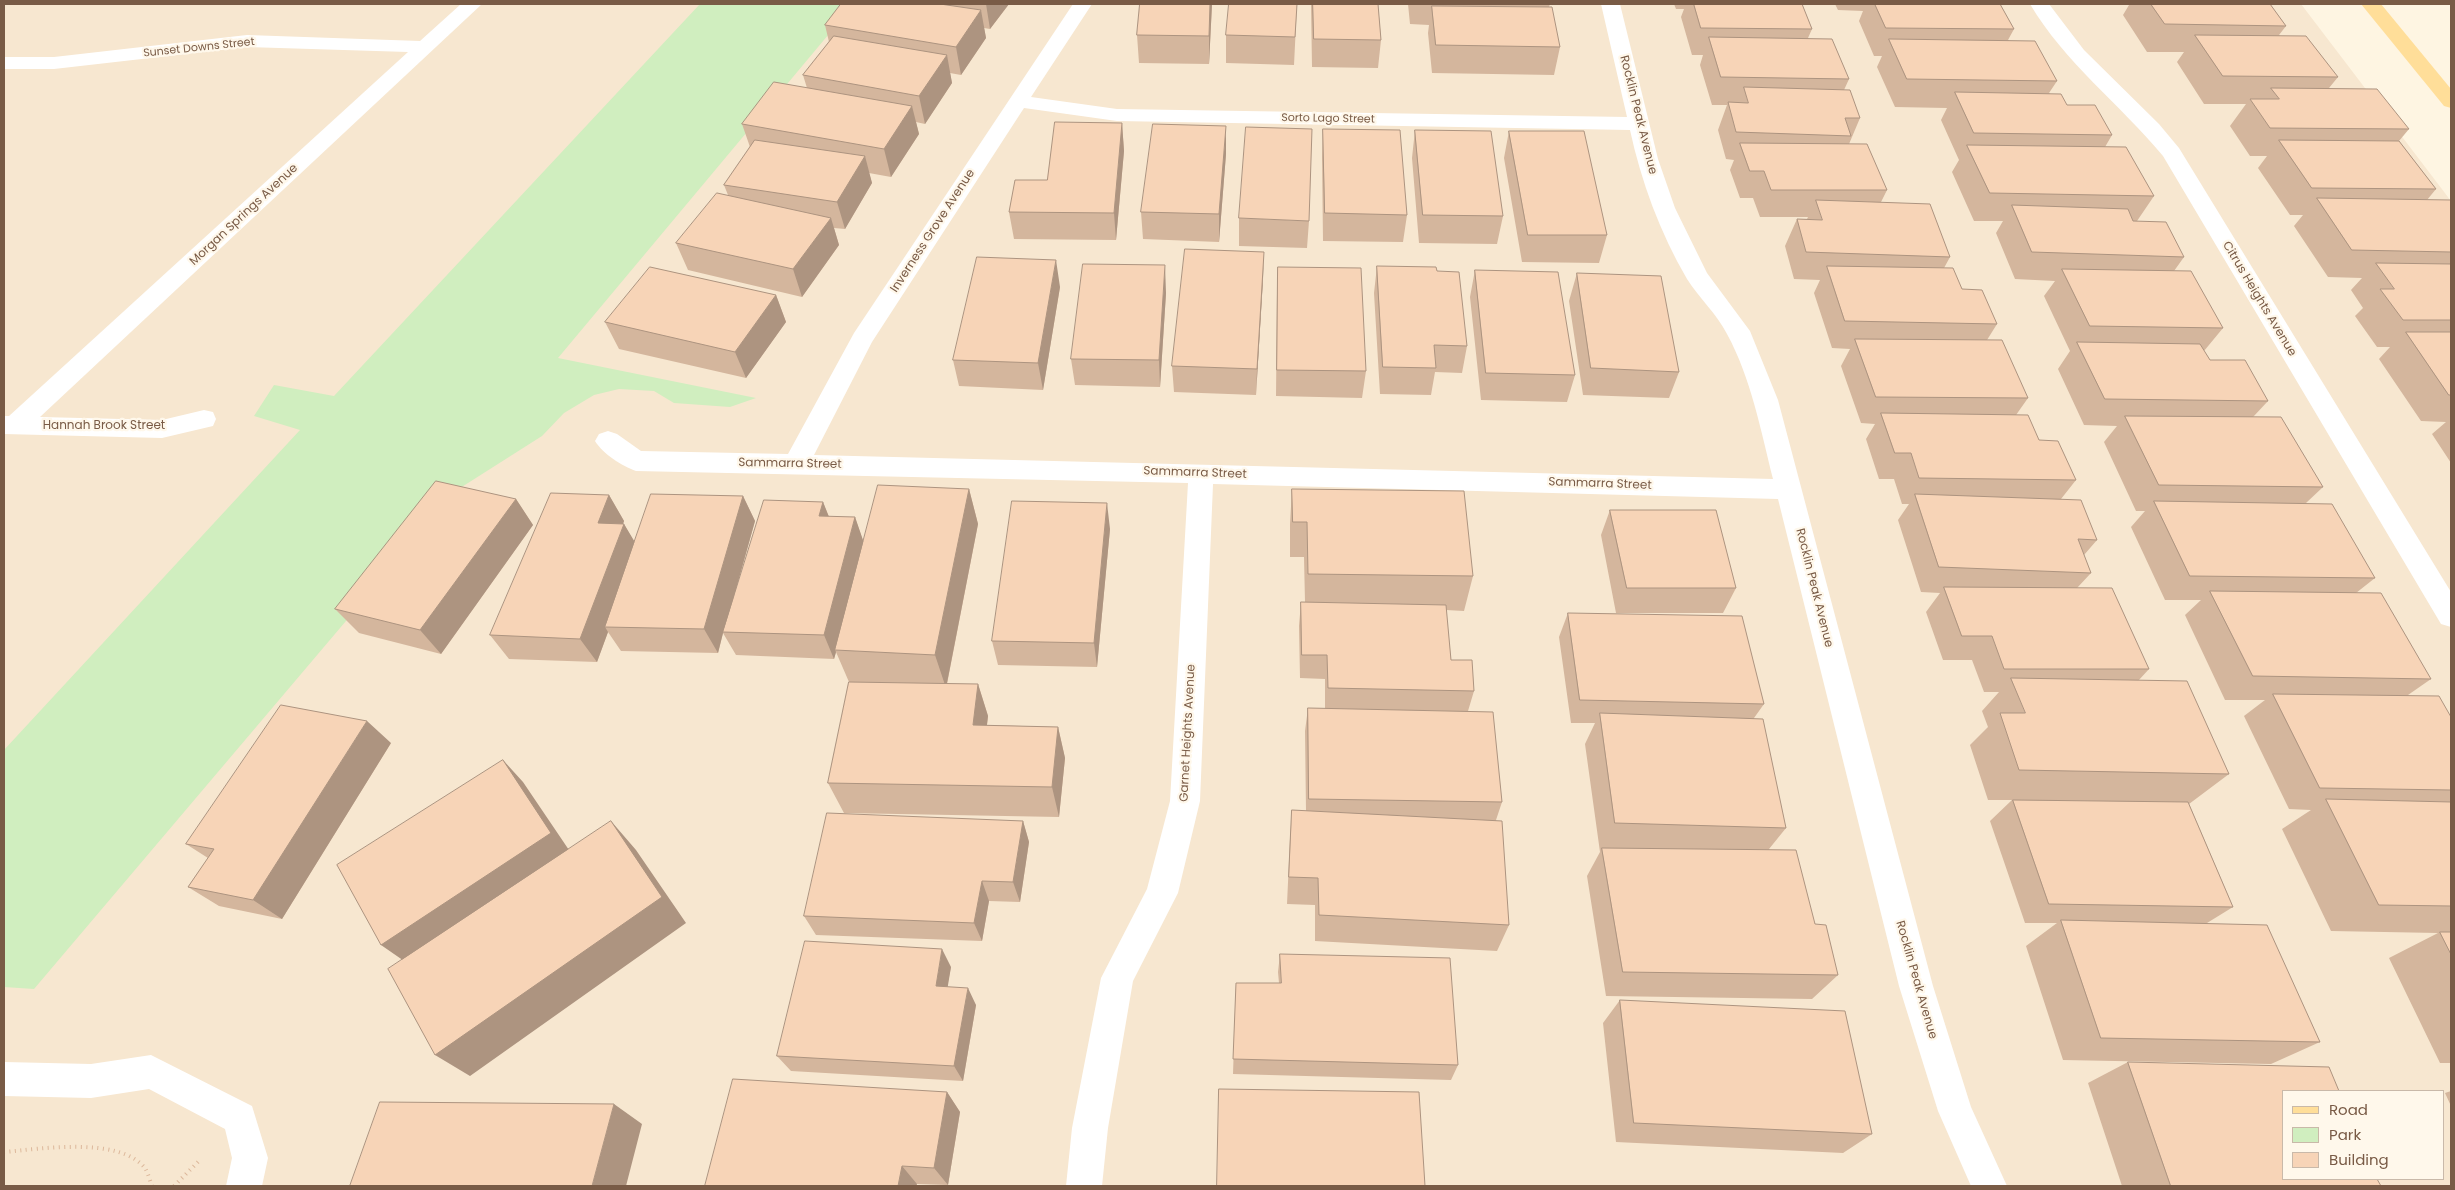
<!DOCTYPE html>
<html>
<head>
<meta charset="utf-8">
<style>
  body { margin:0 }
  #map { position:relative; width:2455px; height:1190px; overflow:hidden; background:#fef5e2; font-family:Poppins,sans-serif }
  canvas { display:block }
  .frame { position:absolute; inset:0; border:5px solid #795b46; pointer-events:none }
  .legend { position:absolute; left:2282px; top:1090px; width:162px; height:90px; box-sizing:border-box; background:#fff8eb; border:1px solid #c9b9a9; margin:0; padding:6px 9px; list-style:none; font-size:15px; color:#795b46 }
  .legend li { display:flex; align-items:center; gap:10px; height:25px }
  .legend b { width:25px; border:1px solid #c9b9a9 }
</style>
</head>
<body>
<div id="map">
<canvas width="2455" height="1190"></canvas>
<div class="frame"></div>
<ul class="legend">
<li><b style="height:6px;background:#ffde99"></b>Road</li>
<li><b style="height:14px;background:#d0eebf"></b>Park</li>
<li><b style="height:14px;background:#f7d4b7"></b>Building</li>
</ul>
</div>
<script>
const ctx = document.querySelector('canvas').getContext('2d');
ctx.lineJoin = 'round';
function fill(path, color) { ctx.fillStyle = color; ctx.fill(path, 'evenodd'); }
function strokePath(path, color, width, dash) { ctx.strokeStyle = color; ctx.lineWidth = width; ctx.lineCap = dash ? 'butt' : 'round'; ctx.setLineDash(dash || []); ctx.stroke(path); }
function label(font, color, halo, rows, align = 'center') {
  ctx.font = font + ' Poppins,sans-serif'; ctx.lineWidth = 4.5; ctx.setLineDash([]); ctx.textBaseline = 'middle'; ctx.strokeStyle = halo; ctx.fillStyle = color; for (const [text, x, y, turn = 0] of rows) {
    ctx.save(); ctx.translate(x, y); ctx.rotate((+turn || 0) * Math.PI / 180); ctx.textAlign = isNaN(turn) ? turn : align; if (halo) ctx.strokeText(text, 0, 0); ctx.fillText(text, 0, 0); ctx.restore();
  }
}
const residential = new Path2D(`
  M4 4H2301L2451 201V1186H4ZM2284 1091H2444V1179H2284Z`);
const green = new Path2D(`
  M700 4H854L558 358 756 398 730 407 674 403 654 391 619 389 594 395 564 413 542 436 457 490 34 989 4 987V750L300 430 254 416 274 385 334 396Z`);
const path = new Path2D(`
  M4 1152C40 1149 119 1136 145 1168 148 1173 150 1181 152 1186
  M174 1186 200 1160`);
const minor = new Path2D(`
  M461 4H482L40 417 162 420 204 410 213 412 216 419 213 426 162 438 4 434V416H9L408 52 247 47 54 69H4V57H54L247 35 420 41Z
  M1073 4H1092L1031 97 1117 109 1627 117 1601 4H1620L1658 159 1675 208 1707 273 1750 331 1778 400 1933 986 1971 1107 2007 1186H1971L1938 1111 1899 986 1778 499 1213 484 1200 801 1178 893 1133 981 1108 1128 1102 1186H1066L1072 1128 1101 978 1147 889 1170 801 1188 483 636 471C622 466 603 454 595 441L599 434 608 431 617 434 641 451 788 454 854 333ZM1024 108 1117 121 1630 130C1641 181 1660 233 1687 279 1699 298 1717 314 1727 334 1751 378 1761 431 1773 479L814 455 872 342Z
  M2030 4H2049L2084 50 2159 124 2179 148 2451 592V627L2441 624 2163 156C2121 105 2064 62 2030 4Z
  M151 1055 252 1106 268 1158 262 1186H226L232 1158 225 1129 149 1089 91 1098 4 1096V1062L91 1064Z`);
const major = new Path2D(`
  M2361 4H2381L2451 89V108L2444 106Z`);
const wall = new Path2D(`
  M841 4H1009L990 29 984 28 986 38 961 75 950 73 952 83 925 124 916 122 919 134 891 177 869 173 872 183 845 229 834 228 839 245 802 297 688 270 676 243 728 195 724 185 750 147 742 124 807 88 803 75 829 42 825 25Z
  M1140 4H1212L1209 64 1139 63 1137 35Z
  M1297 4 1294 65 1226 63V35Z
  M1311 4H1378L1381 40 1378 68 1312 67Z
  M1408 4H1550L1549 7 1560 47 1554 75 1432 73 1428 33 1429 25 1410 24Z
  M1674 4H1802L1812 29 1808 38 1849 79 1844 90 1860 118 1849 144 1887 190 1881 202 1950 257 1944 268 1962 289 1997 324 1987 340 2028 398 2016 415 2076 480 2061 499 2097 540 2084 555 2091 573 2077 588 2149 669 2138 681 2229 774 2189 804 2233 907 2207 923 2320 1042 2271 1064 2063 1060 2026 946 2057 923H2025L1990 821 2012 800H1988L1970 745 1988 727 1982 711 1999 692H1984L1972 660H1943L1926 612 1940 593 1921 592 1898 520 1909 504H1902L1894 479H1879L1866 439 1875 424 1861 423 1841 366 1850 349 1832 348 1814 293 1820 280 1794 279 1785 246 1797 219H1807L1808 217H1760L1753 198H1740L1730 170 1734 160 1726 159 1718 130 1727 105H1712L1700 65 1703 55H1692L1681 17 1684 9H1676Z
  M1835 4H2000L2014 29 2008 40 2057 81 2049 93 2112 135 2105 147 2154 196 2137 221 2184 257 2174 271 2223 328 2204 351 2210 360 2268 401 2253 417 2323 487 2306 503 2375 578 2356 593 2431 679 2408 695 2451 717V1063H2440L2389 958 2438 933 2331 931 2282 829 2311 810 2289 809 2244 716 2265 700H2225L2185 615 2201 600H2165L2131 527 2145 511H2136L2104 442 2117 426 2084 425 2058 369 2070 351 2044 296 2055 281 2015 279 1996 233 2003 221H1974L1952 172 1959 160 1941 120 1947 108 1895 107 1877 67 1882 56H1874L1859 21 1863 11 1838 10Z
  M2107 4H2270L2286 26 2279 35 2338 77 2329 88 2409 129 2399 141 2436 189 2427 200H2451V463L2432 434 2446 422 2421 421 2379 359 2390 347H2377L2355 316 2363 308 2351 290 2362 278 2328 277 2294 226 2303 215H2290L2258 168 2267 156H2250L2230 126 2246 104H2204L2177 62 2184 52H2147L2123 15 2129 5Z
  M1122 123 1124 151 1116 240 1014 239 1009 212 1047 180Z
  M1323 129 1407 215 1403 242 1323 241 1322 157Z
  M1415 130 1503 216 1497 244 1419 243 1412 158Z
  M1509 131 1607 235 1599 263 1522 262 1504 158Z
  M1226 154 1219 242 1143 239 1141 212Z
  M1239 218 1309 221 1307 248 1239 246Z
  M1377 266 1437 271 1467 346 1462 373 1435 372 1431 395 1380 394 1374 293Z
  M1278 267 1366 371 1362 398 1276 396 1277 294Z
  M1475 270 1575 375 1567 402 1481 400 1470 297Z
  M1577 273 1679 372 1669 398 1583 395 1569 301Z
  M1263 279 1256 395 1174 392 1172 366Z
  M1060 287 1043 390 959 386 953 360Z
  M1166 293 1160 387 1075 385 1071 359Z
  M776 295 786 322 746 378 619 349 605 322Z
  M969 489 978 524 947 684H978L988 716 987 725 1058 727 1065 758 1059 817 844 813 828 783 849 682 836 652 834 659 736 655 723 633 718 653 621 651 608 632 597 662 509 659 490 635 609 495 624 521 623 524H624L634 542 743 496 755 521 734 596 823 502 829 517H855L863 541Z
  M1292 489 1473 576 1464 611 1446 610 1451 660 1474 691 1468 711 1502 802 1496 820 1509 925 1497 951 1315 941V905L1287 904 1290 839 1292 810 1306 811 1305 731 1308 708 1325 709V679L1300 678 1299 626 1301 602H1305L1304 557H1290V524Z
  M516 499 533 525 441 654 359 633 335 609Z
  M1610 510 1736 588 1723 613H1616L1601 535Z
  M1110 529 1097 667 998 665 992 641Z
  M1568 613 1764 704 1754 718 1786 828 1769 849 1815 924 1838 975 1812 999 1606 996 1587 876 1600 852 1585 744 1595 723H1571L1559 637Z
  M391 743 282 919 219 906 188 887 208 858 186 844Z
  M1023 821 1029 842 1020 902 989 901 982 941 816 935 804 916Z
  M1280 954 1458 1065 1451 1080 1233 1074 1236 983H1279L1278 972Z
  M951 967 947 987 976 1005 963 1081 791 1071 777 1056Z
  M1620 1000 1872 1134 1843 1153 1616 1142 1603 1023Z
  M2128 1062 2381 1186H2122L2088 1083Z
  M2451 1091V1106L2445 1093Z
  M947 1092 960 1112 948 1185 917 1184 916 1186H705Z`);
const shadedWall = new Path2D(`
  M986 4H1009L990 29Z
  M1210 4H1212L1209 64V36Z
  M981 10 986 38 961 75 956 47Z
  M947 55 952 83 925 124 919 96Z
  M912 106 919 134 891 177 884 149Z
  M1122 123 1124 151 1116 240 1114 213Z
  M1226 126V154L1219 242V214Z
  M865 156 872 183 845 229 837 202Z
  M831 218 839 245 802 297 793 269Z
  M1264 252 1263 279 1256 395 1257 369Z
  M1056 260 1060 287 1043 390 1038 363Z
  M1165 265 1166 293 1160 387 1159 360Z
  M776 295 786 322 746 378 735 352Z
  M969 489 978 524 946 688 935 655Z
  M609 495 624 521 614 548 598 523Z
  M743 496 755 521 724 632H723V633L718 653 704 629Z
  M516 499 533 525 441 654 420 630Z
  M823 502 833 527 819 516Z
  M1107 503 1110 529 1097 667 1094 643Z
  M855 517 864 543 835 650 836 652 834 659 824 635Z
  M624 524 639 549 605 627 608 632 597 662 580 639Z
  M978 684 988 716 983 756 973 725Z
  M367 721 391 743 282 919 253 900Z
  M1058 727 1065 758 1059 817 1052 787Z
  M503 760 523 782 571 853 407 963 381 945Z
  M611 821 636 850 686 923 470 1076 435 1055Z
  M1023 821 1029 842 1020 902 1013 882Z
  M982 881 989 901 982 941 974 923Z
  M942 949 951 967 945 1003 936 986Z
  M968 988 976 1005 963 1081 954 1066Z
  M947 1092 960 1112 948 1185 934 1168Z
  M614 1104 642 1124 626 1186H592Z
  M902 1166 917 1184 916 1186H898Z`);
const building = new Path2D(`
  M841 4H940L981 10 956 47 825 25Z
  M1140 4H1210L1209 36 1137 35Z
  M1229 4H1297L1295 37 1226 35Z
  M1313 4H1378L1381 40 1314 39Z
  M1694 4H1802L1812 29 1701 28Z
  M1875 4H2000L2014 29 1886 28Z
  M2151 4H2270L2286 26 2165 24Z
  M1432 6 1552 7 1560 47 1436 45Z
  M2195 35 2306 36 2338 77 2223 76Z
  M834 36 947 55 919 96 803 75Z
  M1709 37 1832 39 1849 79 1721 77Z
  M1889 39 2035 41 2057 81 1907 79Z
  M774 82 912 106 884 149 742 124Z
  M1744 87 1850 90 1860 118H1845L1851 136 1736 132 1728 102 1748 103Z
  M2271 88 2377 89 2409 129 2270 128 2250 99H2279Z
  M1955 92 2061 94 2067 105H2095L2112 135 1974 133Z
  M1055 122 1122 123 1114 213 1009 212 1015 180H1047Z
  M1153 124 1226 126 1219 214 1141 212Z
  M1246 127 1312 129 1309 221 1239 218Z
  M1323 129 1400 130 1407 215 1325 213Z
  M1415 130 1491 131 1503 216 1423 215Z
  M1509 131H1584L1607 235H1528Z
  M755 140 865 156 837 202 724 185Z
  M2279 140 2399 141 2436 189 2312 188Z
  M1740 143 1867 144 1887 190H1771L1764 171H1750Z
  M1967 145 2126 147 2154 196 1990 193Z
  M717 193 831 218 793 269 676 243Z
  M2317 198 2451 200V252L2352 250Z
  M1816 200 1930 204 1950 257 1806 252 1797 219 1822 220Z
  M2012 205 2128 209 2133 221 2166 222 2184 257 2032 252Z
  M1185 249 1264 252 1257 369 1172 366Z
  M977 257 1056 260 1038 363 953 360Z
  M2376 263 2451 264V320H2403L2380 289H2394Z
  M1083 264 1165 265 1159 360 1071 359Z
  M1377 266 1436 267 1437 271 1459 272 1467 346 1434 345 1436 368 1383 367Z
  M1827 266 1953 268 1962 289 1982 290 1997 324 1845 321Z
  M650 267 776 295 735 352 605 322Z
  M1278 267 1361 268 1366 371 1277 370Z
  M2062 269 2191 271 2223 328 2090 326Z
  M1475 270 1558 272 1575 375 1486 373Z
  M1577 273 1661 276 1679 372 1591 368Z
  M2406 332H2451V395H2449Z
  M1855 339 2002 340 2028 398 1876 397Z
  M2077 342 2200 344 2210 360H2245L2268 401 2105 399Z
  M1881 413 2028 415 2039 440 2058 441 2076 480 1919 478 1911 453H1895Z
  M2125 416 2281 417 2323 487 2159 485Z
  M436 481 516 499 420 630 335 609Z
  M878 485 969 489 935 655 835 650Z
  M1292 489 1464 491 1473 576 1308 574 1307 522H1293Z
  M551 493 609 495 598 523 624 524 580 639 490 635Z
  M651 494 743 496 704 629 605 627Z
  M1915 494 2081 500 2097 540 2078 539 2091 573 1939 567Z
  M764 500 823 502 819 516 855 517 824 635 723 632Z
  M1012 501 1107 503 1094 643 992 641Z
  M2154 501 2332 504 2375 578 2190 576Z
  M1610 510H1716L1736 588H1627Z
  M1944 587 2112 588 2149 669H2004L1992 636H1962Z
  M2210 591 2381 593 2431 679 2253 676Z
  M1301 602 1446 605 1451 660H1472L1474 691 1328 688 1327 655H1302Z
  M1568 613 1742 616 1764 704 1580 700Z
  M2011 678 2187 681 2229 774 2019 770 2000 713H2025Z
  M849 682 978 684 973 725 1058 727 1052 787 828 783Z
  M2273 694 2439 696 2451 717V790L2320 788Z
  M281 705 367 721 253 900 188 887 214 849 186 844Z
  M1308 708 1493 712 1502 802 1309 799Z
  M1600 713 1763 719 1786 828 1615 823Z
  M503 760 551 833 381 945 337 865Z
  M2326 799 2451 802V906L2379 905Z
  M2013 800 2188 802 2233 907 2049 904Z
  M1292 810 1502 821 1509 925 1319 915 1318 878 1289 877Z
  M827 813 1023 821 1013 882 982 881 974 923 804 916Z
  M611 821 662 897 435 1055 388 969Z
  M1602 848 1796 850 1815 924 1826 925 1838 975 1623 972Z
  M2061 920 2267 925 2320 1042 2101 1038Z
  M2440 932H2451V954Z
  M805 941 942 949 936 986 968 988 954 1066 777 1056Z
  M1280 954 1450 958 1458 1065 1233 1059 1236 983H1281Z
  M1620 1000 1845 1011 1872 1134 1634 1123Z
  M2128 1062 2329 1067 2339 1091H2284V1179H2377L2381 1186H2171Z
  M733 1079 947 1092 934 1168 902 1166 898 1186H705Z
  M1219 1089 1419 1092 1425 1186H1217Z
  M380 1102 614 1104 592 1186H350Z`);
const farStreetnames = [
  ["Sunset Downs Street",199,48,-6],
  ["Sorto Lago Street",1328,119,1]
];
const streetNames = [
  ["Rocklin Peak Avenue",1638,115,76],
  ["Morgan Springs Avenue",244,215,-43],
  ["Inverness Grove Avenue",933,231,-57],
  ["Citrus Heights Avenue",2259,299,59],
  ["Hannah Brook Street",104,426],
  ["Sammarra Street",790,464,1],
  ["Sammarra Street",1195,473,2],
  ["Sammarra Street",1600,484,2],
  ["Rocklin Peak Avenue",1814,588,76],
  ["Garnet Heights Avenue",1188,733,-87],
  ["Rocklin Peak Avenue",1916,980,74]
];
fill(residential, '#f7e7d0');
fill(green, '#d0eebf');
strokePath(path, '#dcb79a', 4, [1, 4.5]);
fill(minor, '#fff');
fill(major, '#ffde99');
fill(wall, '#d4b69d');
fill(shadedWall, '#ad9480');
fill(building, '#f7d4b7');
strokePath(building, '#ad9480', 1);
label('11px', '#795b46', '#fff8eb', farStreetnames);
label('12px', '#795b46', '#fff8eb', streetNames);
</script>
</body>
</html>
